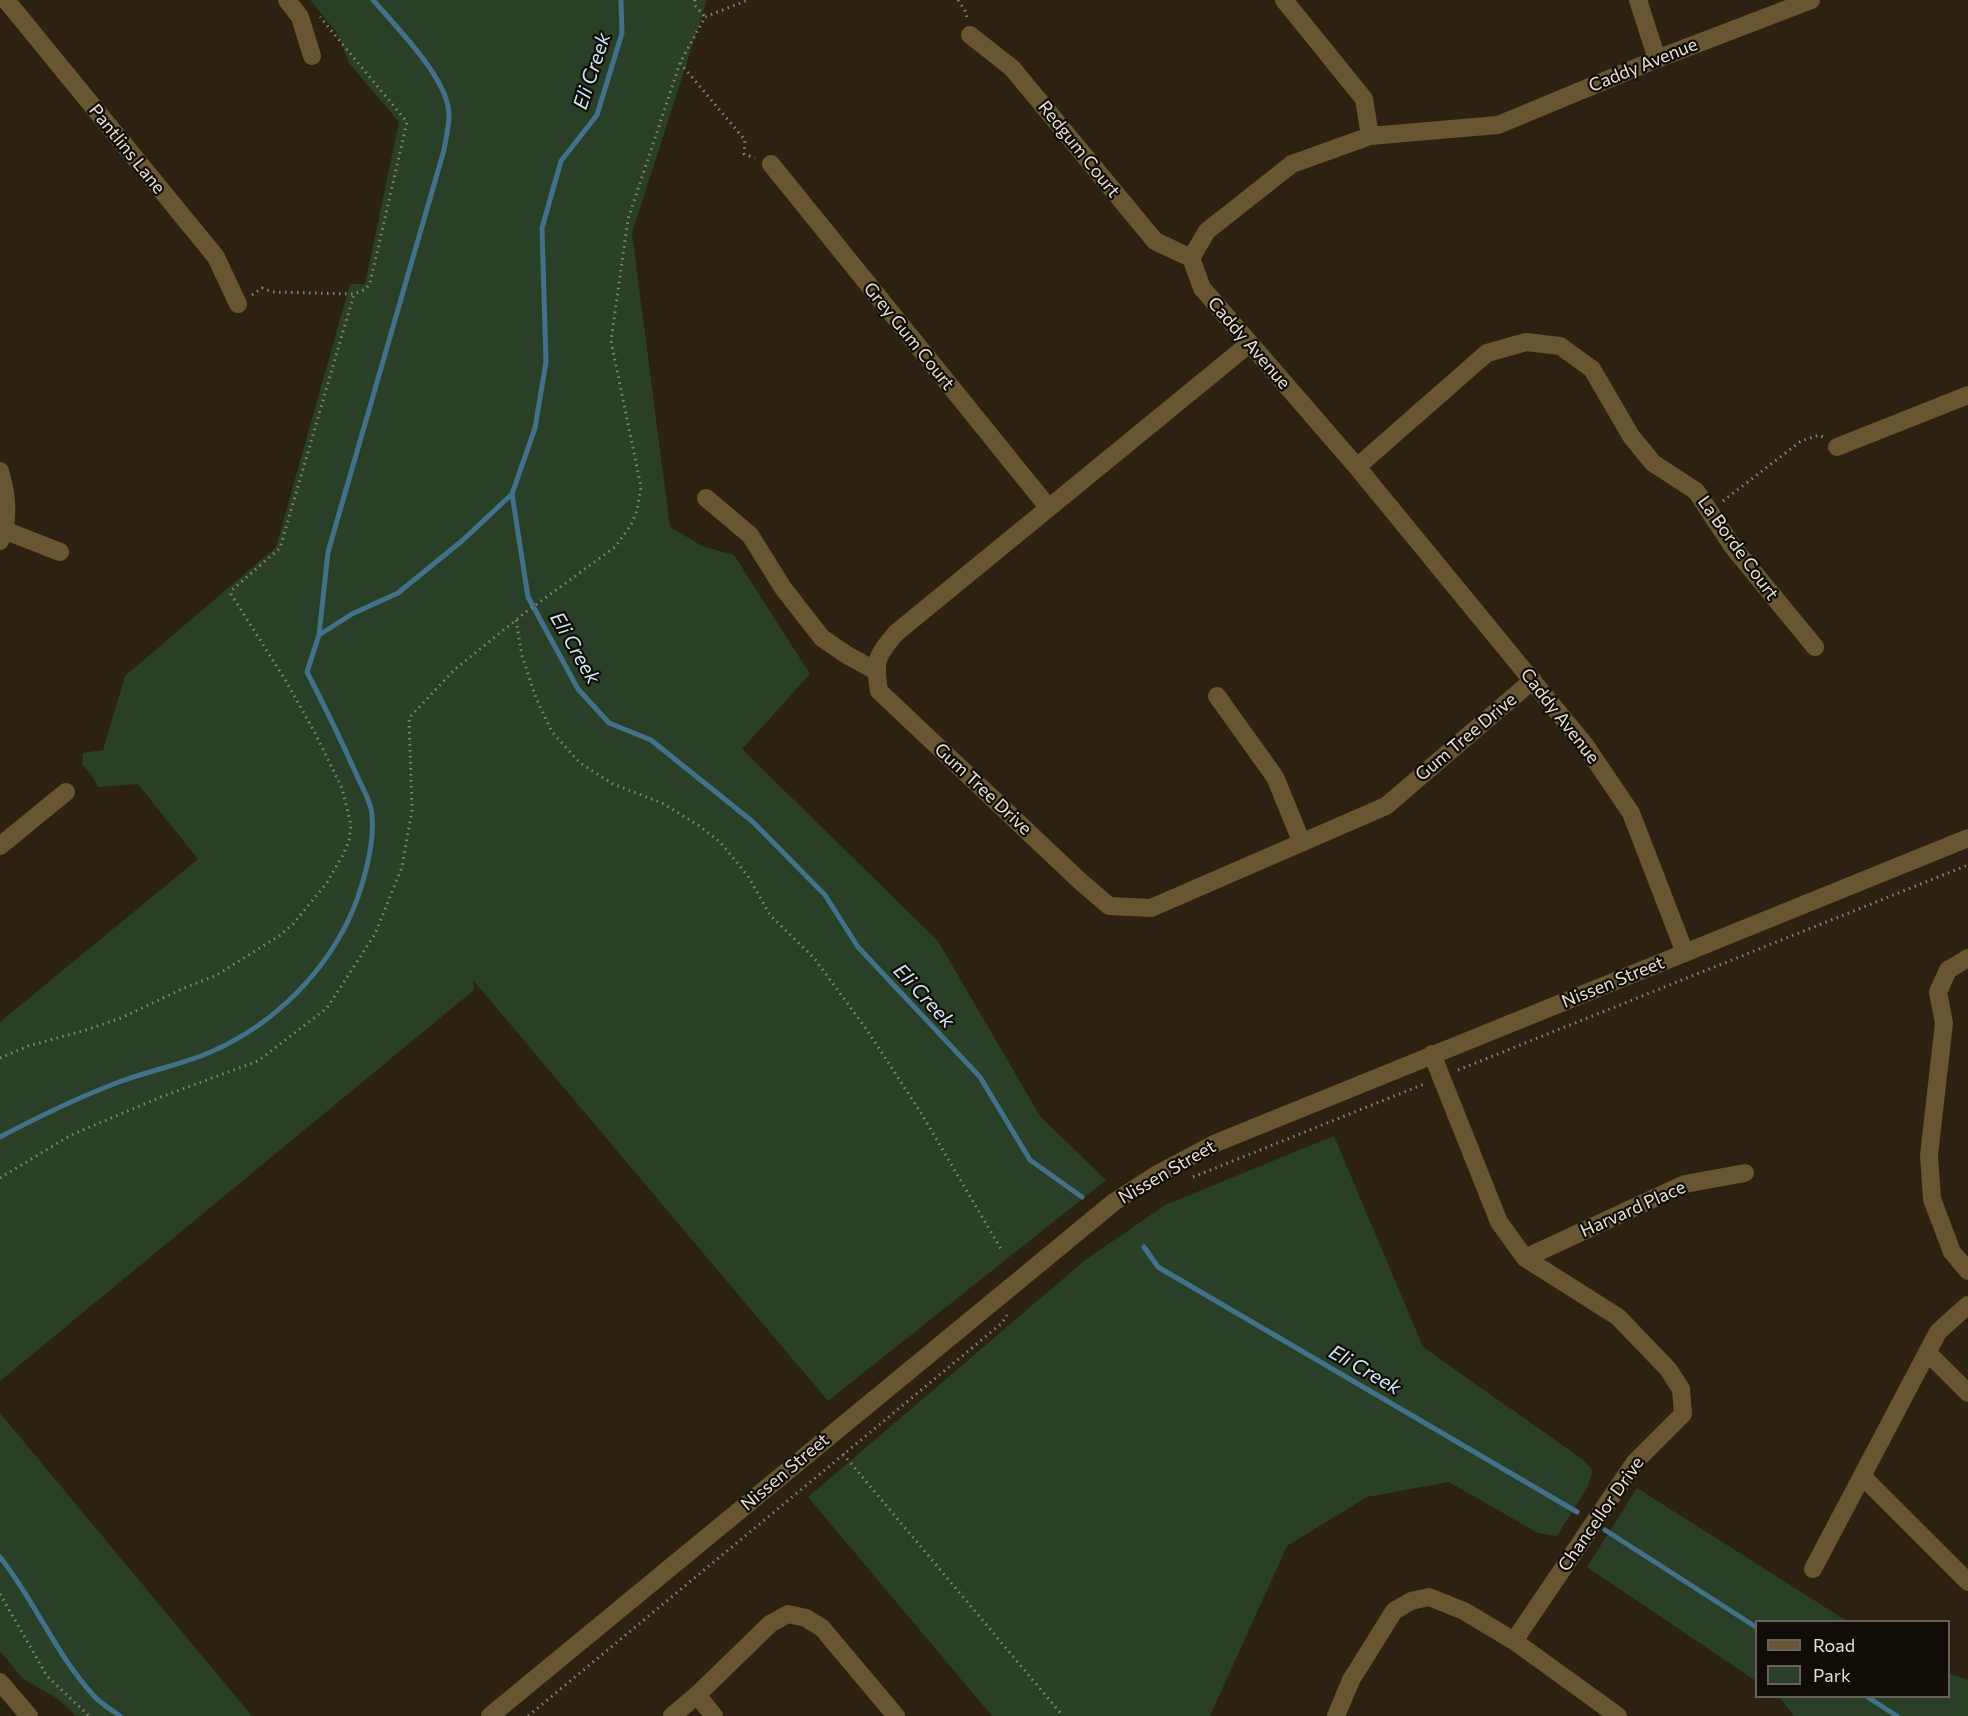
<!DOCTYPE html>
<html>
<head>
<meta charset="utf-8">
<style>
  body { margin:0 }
  #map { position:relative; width:1968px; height:1716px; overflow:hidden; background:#2d2211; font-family:Commissioner,sans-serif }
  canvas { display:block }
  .legend { position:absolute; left:1755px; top:1620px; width:195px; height:78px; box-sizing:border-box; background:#110c06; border:2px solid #676159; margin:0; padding:8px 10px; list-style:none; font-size:18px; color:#e7e0d5 }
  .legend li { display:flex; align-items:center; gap:12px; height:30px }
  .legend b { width:30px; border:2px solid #676159 }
</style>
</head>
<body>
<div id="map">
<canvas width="1968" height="1716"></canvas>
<ul class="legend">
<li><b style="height:8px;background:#685633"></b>Road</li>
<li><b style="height:16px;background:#293f27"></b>Park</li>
</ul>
</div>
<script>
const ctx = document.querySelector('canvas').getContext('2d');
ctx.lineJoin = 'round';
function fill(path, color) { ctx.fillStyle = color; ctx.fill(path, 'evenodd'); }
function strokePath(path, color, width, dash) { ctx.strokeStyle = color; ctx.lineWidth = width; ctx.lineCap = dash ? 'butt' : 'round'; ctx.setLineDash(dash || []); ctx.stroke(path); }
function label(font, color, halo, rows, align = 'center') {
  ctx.font = font + ' Commissioner,sans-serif'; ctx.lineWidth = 4.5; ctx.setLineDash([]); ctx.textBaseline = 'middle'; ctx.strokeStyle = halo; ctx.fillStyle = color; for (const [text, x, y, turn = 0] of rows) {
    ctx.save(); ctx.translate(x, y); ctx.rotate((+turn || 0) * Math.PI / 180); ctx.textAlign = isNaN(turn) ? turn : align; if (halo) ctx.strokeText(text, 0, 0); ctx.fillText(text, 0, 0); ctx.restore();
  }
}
const green = new Path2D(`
  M310 0H707L632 233 670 527 702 546 734 555 810 674 742 749 938 941 1040 1116 1106 1180 828 1401 473 980 474 990 0 1381V1022L198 859 138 784 98 787 91 774 82 765 83 753 103 750 125 676 276 547 350 284H365L399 122 349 63 337 33Z
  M1334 1136 1423 1347 1582 1459 1593 1470 1587 1488 1557 1536 1538 1533 1449 1482 1367 1497 1287 1546 1210 1716H992L808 1497 1084 1261 1165 1205Z
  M0 1413 252 1716H76L58 1699 23 1679 0 1651Z
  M1637 1488 1847 1621 1756 1622V1681L1587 1567Z
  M1949 1673 1968 1680V1716H1794L1779 1697 1948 1696Z`);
const stream = new Path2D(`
  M621 0 622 33 597 115 561 161 542 228 546 362 535 428 512 494 528 597 578 689 609 723 651 740 753 822 825 895 858 947 980 1077 1030 1160 1082 1197
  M319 635 328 552 444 150C446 139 449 126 449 114 448 78 396 27 373 0
  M0 1137C38 1117 79 1097 119 1082 146 1072 174 1066 201 1056 265 1031 318 982 348 921 361 894 375 847 372 816 372 804 363 789 358 778 342 742 325 707 307 672L319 635 352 614 398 593 463 540 512 494
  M1144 1247 1158 1267 1577 1512
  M1605 1530 1756 1627
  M0 1557C35 1601 56 1655 94 1696 101 1704 112 1710 120 1716
  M1866 1696 1897 1716`);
const path = new Path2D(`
  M695 0 694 4 705 17
  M958 0 966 12 967 18
  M680 63 745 140 744 154 755 158
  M252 295 262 288 272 292 354 294 366 289 370 283 407 122 320 17
  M1723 501 1801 441 1819 435 1823 437
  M516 620 522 656 536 698 552 732 580 763 613 784 662 803 698 825 720 842 748 876 770 915 814 958 867 1030 921 1113 1001 1249
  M0 1058 28 1046 86 1030 121 1018 184 988 215 976 279 936 293 924 326 884 343 855 349 841 351 825 342 788 315 733 286 681 231 594 232 590 280 548 354 294
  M1458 1070 1968 865
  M1193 1177 1424 1084
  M0 1178 71 1135 161 1097 258 1061 327 1008 375 934 402 867 412 810 409 718 454 670 526 612 615 547 631 525 637 510 641 487 611 341 628 219 680 63 705 17 748 0
  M843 1454 1063 1716
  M0 1594 47 1676 89 1716
  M528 1716 1002 1323 1007 1315`);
const minor = new Path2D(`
  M6 0 216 257 238 304
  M287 0 300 17 312 56
  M1284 0 1364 99 1370 136
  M1638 0 1657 59
  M970 35 1012 68 1155 241 1191 258
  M771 164 1048 507
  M1249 344 896 633C876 657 874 660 879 691L1080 881 1109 906 1151 908 1386 806 1533 680
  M1837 447 1968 395
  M1357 467 1487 353 1526 342 1560 346 1592 369 1631 436 1653 463 1696 491 1733 547 1815 647
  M0 471C7 494 10 519 0 541
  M706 498 750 535 783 588 822 638 847 655 876 671
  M4 530 60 552
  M1217 696 1275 777 1302 843
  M0 846 66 792
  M1685 953 1631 813 1585 745 1357 467 1202 288 1191 258 1207 231 1292 164 1370 136 1498 125 1657 59 1811 0
  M1968 958 1948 970 1938 992 1944 1023 1929 1155 1932 1199 1952 1252 1968 1271
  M1432 1054 1499 1222 1525 1258 1618 1317 1668 1369 1681 1389 1683 1414 1635 1462 1514 1641
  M1525 1258 1685 1184 1745 1173
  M1927 1352 1968 1393
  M1862 1476 1968 1582
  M1813 1569 1938 1332 1968 1305
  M0 1682 29 1716
  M697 1695 714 1716
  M490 1716 1114 1202 1156 1175 1216 1143 1968 838
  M672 1716 697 1695 770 1624 788 1614 806 1618 822 1628 896 1716
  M1336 1716 1351 1680 1394 1611 1411 1601 1429 1597 1464 1611 1514 1641 1618 1716`);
const streetNames = [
  ["Caddy Avenue",1643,65,-22],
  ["Pantlins Lane",127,149,51],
  ["Redgum Court",1079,149,51],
  ["Grey Gum Court",909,336,51],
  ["Caddy Avenue",1249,343,49],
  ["La Borde Court",1738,548,54],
  ["Caddy Avenue",1560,716,52],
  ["Gum Tree Drive",1466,737,-40],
  ["Gum Tree Drive",983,789,43],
  ["Nissen Street",1613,982,-22],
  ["Nissen Street",1167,1172,-30],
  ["Harvard Place",1633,1209,-24],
  ["Nissen Street",785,1472,-40],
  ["Chancellor Drive",1601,1514,-55]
];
const waterNames = [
  ["Eli Creek",592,71,-72],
  ["Eli Creek",575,648,60],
  ["Eli Creek",924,996,47],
  ["Eli Creek",1365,1370,30]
];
fill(green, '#293f27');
strokePath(stream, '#43718a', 5);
strokePath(path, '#8b8274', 3, [1.5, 4.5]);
strokePath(minor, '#685633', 18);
label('18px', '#e7e0d5', '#110c06', streetNames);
label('italic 20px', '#cce9f9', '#110c06', waterNames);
</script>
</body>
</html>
